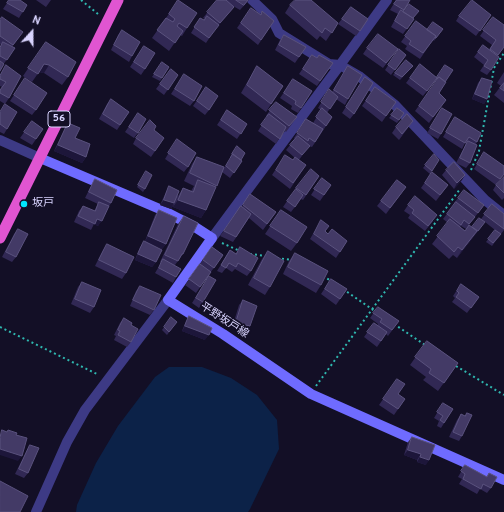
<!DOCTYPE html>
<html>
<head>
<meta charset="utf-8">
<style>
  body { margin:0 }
  #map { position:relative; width:504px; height:512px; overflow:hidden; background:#130f26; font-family:Overpass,sans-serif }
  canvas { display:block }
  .north { position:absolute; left:12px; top:12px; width:40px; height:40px; -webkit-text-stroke:3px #130f26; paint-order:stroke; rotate:21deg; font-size:11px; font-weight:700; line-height:16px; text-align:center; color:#d9d4ff }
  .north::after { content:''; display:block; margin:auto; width:14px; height:18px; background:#d9d4ff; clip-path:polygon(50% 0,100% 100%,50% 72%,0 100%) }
</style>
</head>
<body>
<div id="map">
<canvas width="504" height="512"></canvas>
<div class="north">N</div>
</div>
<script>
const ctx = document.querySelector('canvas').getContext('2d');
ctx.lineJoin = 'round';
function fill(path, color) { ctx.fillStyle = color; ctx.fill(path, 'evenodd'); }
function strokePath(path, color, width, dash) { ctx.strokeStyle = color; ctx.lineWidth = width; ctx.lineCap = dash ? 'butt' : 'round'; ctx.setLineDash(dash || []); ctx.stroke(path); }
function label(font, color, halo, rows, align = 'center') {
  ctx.font = font + ' Overpass,"Noto Sans JP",sans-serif'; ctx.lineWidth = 3.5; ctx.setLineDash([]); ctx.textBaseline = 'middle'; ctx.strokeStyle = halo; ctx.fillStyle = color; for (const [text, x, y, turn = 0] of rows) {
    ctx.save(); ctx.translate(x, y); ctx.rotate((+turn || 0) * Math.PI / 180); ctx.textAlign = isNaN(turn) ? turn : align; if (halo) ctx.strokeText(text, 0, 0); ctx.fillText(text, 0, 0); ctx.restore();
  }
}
const water = new Path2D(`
  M169 367H202L231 378 257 395 277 420 279 449 250 509 248 512H76L77 505 96 463 118 426 155 377Z`);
const path = new Path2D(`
  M81 0 98 14
  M471 170 479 151 494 68 504 53
  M222 243 240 251
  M250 254 267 256
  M277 258 293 260
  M323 276 331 281
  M343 289 376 312
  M394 324 425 345
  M0 327 99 375
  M456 366 504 395
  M316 386 460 189`);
const minor = new Path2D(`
  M252 0 272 19 279 33 329 64 340 65 359 76 395 105 485 200 504 215
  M0 140 40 158
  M212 238 340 65 387 0
  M36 512 67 442 85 410 168 300`);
const secondary = new Path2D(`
  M40 158 162 210 195 227 212 238 168 300 223 334 311 394 504 480`);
const trunk = new Path2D(`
  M0 238 118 0`);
const wall = new Path2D(`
  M9 0 27 5 19 18 3 9Z
  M36 0H51L46 7Z
  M178 0 187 28 182 36 180 35 169 51 152 38 166 18Z
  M217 0H249L240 10 233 6 234 7 230 12 216 28 206 43 191 33 200 18 204 20 205 19 203 18Z
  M396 0H410L403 12 414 19 403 34 391 27 398 14 390 10Z
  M290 5 338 23 326 41 320 36 317 40 285 13Z
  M351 7 368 19 356 36 338 24Z
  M251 8 260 14 262 11 274 21 258 45 237 28Z
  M491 15 476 36 456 21 459 16Z
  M493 17 504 47 498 56 491 70 487 75 480 71 484 65 474 57 483 45 489 50 492 45 480 36Z
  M0 20 23 32 12 47 15 48 3 65 0 71V47L1 45 0 44Z
  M416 21 427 30 443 29 434 41 433 40 420 59 405 49 407 46 401 42Z
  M122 30 132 56 129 62 111 50 118 35Z
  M284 35 306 47 295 63 275 50 280 40Z
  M46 42 68 77 62 85 44 73 39 72 32 82 23 76Z
  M144 46 145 69 141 75 130 67Z
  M367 48 394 54 383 68 363 54Z
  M399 49 406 55 391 75 385 70Z
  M312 55 317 58 333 63 317 86 299 74Z
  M406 60 413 66 400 80 393 75Z
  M162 62 169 67 160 81 152 77Z
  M420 64 437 78 445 65V82L439 93 446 100 429 123 415 111 437 81 436 80 423 96 406 83Z
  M6 65 9 98 5 104 0 101V90L2 87 0 86V75Z
  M257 66 283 86 266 112 241 93 252 74Z
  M348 66V99L345 105 336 99 327 113 332 117 312 147 309 146 299 160 306 165 290 189 272 175 285 155 293 160 295 158 286 150 295 139 294 138 306 119 313 123 321 110 318 108 326 95 329 89 332 92Z
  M171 69 178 75 164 95 156 89Z
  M504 72V103L494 95 501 86 497 83Z
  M184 74 194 101 190 106 171 94Z
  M365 77 354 114 350 119 342 113Z
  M25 78 36 110 32 115 10 101Z
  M482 78 487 99 484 104 472 99 478 83Z
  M293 79 301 108 298 113 291 109 292 106 280 98Z
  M206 87 209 110 205 115 193 106Z
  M375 87 396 102 382 122 362 106Z
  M111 99 129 112 117 130 99 119 107 104Z
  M276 102 297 117 286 132 284 130 276 144 258 131 267 117 266 116Z
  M397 108 404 113 397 123 389 118Z
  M442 108 441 134 438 139 427 133Z
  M227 110 247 124 237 139 217 125Z
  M0 111 7 129 4 134 0 132Z
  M138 113V133L134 138 125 132Z
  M455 117 477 142 475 145 470 163 466 168 456 163 466 144 465 143 462 149 443 137Z
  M32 121 43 129 32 145 20 138Z
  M413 121 399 140 392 133 396 127Z
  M68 123 86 157 82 163 54 151 65 128Z
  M154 130 164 138 151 157 133 144 136 138Z
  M177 139 188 167 184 172 165 159Z
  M235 149 241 160 242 161 230 178 222 172 206 210 201 218 173 207 174 204 171 209 160 205 166 192 169 186 178 196 183 188 191 191 194 186 184 181 192 164 197 157 223 169 231 158 230 157Z
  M484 152 504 175 496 185 474 169Z
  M434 154 439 160 430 174 423 168Z
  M446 170 462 180 454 189 442 175Z
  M432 172 448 185 436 201 421 188Z
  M145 174V189L143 192 137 187Z
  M319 176 303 200 301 199 291 212 283 207 296 188Z
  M504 177V198L502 200 493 190 496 185Z
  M322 178 331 185 320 201 311 195Z
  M95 179 111 203 98 226 94 224 91 230 74 222 79 211 83 206 94 211 98 204 85 198 92 184Z
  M397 180 406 187 386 214 377 206Z
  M250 194 276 212 263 230 249 218 233 242 220 236 241 206 242 207Z
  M458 198 484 205 466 229 461 226 460 227 465 231 472 227 481 219 492 204 504 214V230L492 246 486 242 495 230 485 222 457 258 453 255 449 259 432 244 448 223 443 219 455 203H454Z
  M408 205 433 221 425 231 408 218 410 215 404 211Z
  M159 210 166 244 162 249 145 241 155 215Z
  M281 210 297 243 291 251 265 234Z
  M184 216 183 254 175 265 176 277 173 283 155 273 161 263 160 262 178 224Z
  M321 220 325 231 328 234 347 241 336 258 310 239Z
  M18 229 16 257 12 262 2 257 14 234Z
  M144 241 156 262 152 267 135 260 140 247Z
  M107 244 126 273 122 279 95 266 103 250Z
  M212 247 223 255 196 293 185 285Z
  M240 247 251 271 247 276 235 269 232 272 226 268 222 273 217 271 230 250 236 254Z
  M268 251 270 287 265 295 248 285 262 259Z
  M295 253 321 285 316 293 283 274 289 261Z
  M209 276 203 302 199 308 192 303Z
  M331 279 347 289 336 305 321 294Z
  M82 282 94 307 90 313 71 304 78 287Z
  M461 284 479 297 467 313 452 302 455 298 453 296Z
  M140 286 154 310 150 315 130 306 136 291Z
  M243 300 250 326 246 332 232 328 239 305Z
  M378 307 399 321 388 336 386 334 377 347 364 337 374 323 378 325V324L370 318Z
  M189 316 205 340 182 331 186 321Z
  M171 317 177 322 167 335 162 330Z
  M124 318 131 325V342L127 347 114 340 116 336 114 335 120 323Z
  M427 341 458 363 438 391 423 380 426 377 410 365Z
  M397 379 398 394 405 399 394 415 379 405Z
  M443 403 453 409 441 428 437 426 439 421 434 418Z
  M467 413 462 436 459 441 449 437 457 420 461 414 465 416Z
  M412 437 426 465 417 462V460L404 455 408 442Z
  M30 445 28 473 24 478 15 474 27 450Z
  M465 465 487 477 489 473 491 488 487 493 480 489 477 494 459 484 462 479 458 477Z`);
const shadedWall = new Path2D(`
  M234 7 230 12 216 29 220 23Z
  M44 64 49 65 44 73 39 72Z
  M475 94 487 99 484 104 472 99Z
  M58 145 86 157 82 163 54 151Z
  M465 175 462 180 454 189 457 183Z
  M164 200 174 203 171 209 160 205Z
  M178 200 206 210 201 218 173 207Z
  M97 219 102 221 98 226 93 224Z
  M477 231 472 239 457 258 462 250Z
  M148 236 166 244 162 249 145 241Z
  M138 254 156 262 152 267 135 260Z
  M236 323 250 326 246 332 232 328Z
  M185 326 209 335 205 340 182 331Z
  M0 449 22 456 18 461 0 455Z
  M408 450 421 454 417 460 404 455Z
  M420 457 429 460 426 465 417 462Z`);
const building = new Path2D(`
  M9 0H20L27 5 23 12 7 3Z
  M178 0 197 13 187 28 179 23 177 26 183 31 175 43 157 30 166 18 173 22 175 19 169 14Z
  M217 0H226L234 7 220 23 207 12Z
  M236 0H248L244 5Z
  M295 0H311L338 23 332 33 325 28 322 33 290 5Z
  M397 0H410L404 10 394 4Z
  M472 0 491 15 480 31 459 16Z
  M409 4 419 11 413 18 403 12Z
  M351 7 368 19 360 31 342 19Z
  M251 8 261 15 262 11 274 21 261 40 241 23Z
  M401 10 414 19 407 29 395 21Z
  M207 16 219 25 209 38 194 27 200 18 204 20Z
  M2 17 23 32 13 45 0 36V20Z
  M493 17 504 25V47L498 55 490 49 496 40 483 30Z
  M416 21 436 36 423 53 409 44 411 41 405 36Z
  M433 22 443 29 436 38H435L436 36 427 30Z
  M122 30 140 42 132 56 114 45Z
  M378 34 398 49 386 63 367 48Z
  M284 35 306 47 299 57 279 45Z
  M3 42 15 48 7 60 0 56V48Z
  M46 42 76 62 68 77 49 65 44 64 38 74 28 68Z
  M483 45 499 57 491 70 484 66 488 60 478 52Z
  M144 46 155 53 145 69 134 62Z
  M399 49 406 55 395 70 388 65Z
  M312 55 317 58 319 55 333 63 320 81 303 69Z
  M406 60 413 66 402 77 395 73Z
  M0 61 4 64 0 71Z
  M162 62 169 67 162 78 154 74Z
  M420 64 437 78 427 91 410 78Z
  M6 65 21 76 9 98 0 93V90L6 82 0 79V76Z
  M445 65 453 70 445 82 439 77V78L437 77Z
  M257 66 283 86 271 104 247 85Z
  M348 66 362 75 348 99 334 90Z
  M171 69 178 75 168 90 160 84Z
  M184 74 202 86 194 101 175 89Z
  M365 77 373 83 354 114 346 107Z
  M439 77 446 82 439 93 446 100 433 117 419 106Z
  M25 78 47 93 36 110 14 95Z
  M482 78 492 81 487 99 475 94Z
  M293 79 312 91 301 108 295 104 296 101 284 93Z
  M504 83V91L500 88Z
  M206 87 218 96 209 110 197 101Z
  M375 87 396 102 386 116 366 101Z
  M329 89 338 97 330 109 321 102Z
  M111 99 129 112 120 125 103 114Z
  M276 102 297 117 289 126 269 110Z
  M5 104 17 112 7 129 0 124V112Z
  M322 108 332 117 326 126 316 117Z
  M397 108 404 113 399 120 391 115Z
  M442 108 452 114 441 134 430 128Z
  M227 110 247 124 241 134 221 120Z
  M138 113 146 119 138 133 129 127Z
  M269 114 286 127 280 139 261 125Z
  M407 114 413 121 402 134 396 127Z
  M455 117 481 133 477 142 469 137 465 143 446 132Z
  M306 119 323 129 315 142 309 138 308 141 297 133Z
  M150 120 156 126 154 130 164 138 155 151 136 138Z
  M32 121 43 129 36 139 24 132Z
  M68 123 80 128 75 138 90 144 86 157 58 145Z
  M298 136 310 146 302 155 290 145Z
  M177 139 196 153 188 167 168 153Z
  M468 141 477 145 470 163 460 158Z
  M237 146 245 153 241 160 232 154Z
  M484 152 504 166V174L500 179 477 164Z
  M233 154 242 161 234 173 226 166Z
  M434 154 439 160 432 171 425 165Z
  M285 155 293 160 295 157 306 165 293 183 276 170Z
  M197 157 224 167 217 186 190 173Z
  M454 162 465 175 457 183 446 170Z
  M311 169 319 176 306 195 296 188Z
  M146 171 152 175 145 189 138 185Z
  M432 172 448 185 440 195 425 183Z
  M504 177V193L496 185Z
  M322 178 331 185 324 195 314 189Z
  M95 179 117 190 111 203 89 192Z
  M198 180 216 187 206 210 178 200 183 188 193 192Z
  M397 180 406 187 390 208 381 201Z
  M169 186 179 191 174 203 164 200Z
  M296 189 303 195 295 207 287 201Z
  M464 190 484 205 478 213 458 198Z
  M250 194 276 212 267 224 243 205Z
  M415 196 437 215 428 226 412 213 414 210 408 205Z
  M99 202 109 206 102 221 97 219 95 224 78 216 83 206 95 211Z
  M456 202 475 217 469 224 464 220 461 225 447 214Z
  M492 204 504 214V229L484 214Z
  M241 206 251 214 236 237 224 231Z
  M159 210 177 218 166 244 148 236Z
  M281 210 307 227 297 243 270 226Z
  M184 216 198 223 183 254H182L178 261 165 255Z
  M479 218 485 222 478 231 472 227Z
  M450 219 465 231 469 225 477 231 462 250 458 247 454 252 437 236Z
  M321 220 329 226 325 231 328 234 332 229 347 241 340 252 314 234Z
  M18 229 28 234 16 257 6 252Z
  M495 230 501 234 493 243 488 239Z
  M144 241 162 250 156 262 138 254Z
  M107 244 134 257 126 273 99 260Z
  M212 247 223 255 214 268 203 260Z
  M240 247 258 258 251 271 238 263 236 267 229 263 226 268 221 265 230 250 236 254Z
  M268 251 284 261 270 287 254 278Z
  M295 253 328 271 321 285 288 267Z
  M163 259 181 269 176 277 159 268Z
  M200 264 211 272 200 287 189 279Z
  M209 276 216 280 203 302 196 298Z
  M331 279 347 289 340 299 325 289Z
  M82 282 101 290 94 307 75 299Z
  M461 284 479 297 471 308 456 297 459 293 457 291Z
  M140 286 161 295 154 310 133 300Z
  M243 300 257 306 250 326 236 323Z
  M378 307 399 321 392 330 380 322 382 319 373 313Z
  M189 316 212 328 209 335 185 326Z
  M171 317 177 322 169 332 164 327Z
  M124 318 132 323 131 325 138 329 131 342 118 335 120 331 118 330Z
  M374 323 387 332 381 341 367 332Z
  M427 341 458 363 444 383 429 373 431 369 415 357Z
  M397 379 405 384 398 394 405 399 398 409 383 399Z
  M443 403 453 409 444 423 440 420 443 416 437 412Z
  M467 413 472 415 462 436 453 432 461 414 465 416Z
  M2 430 7 432 8 430 17 433 16 435 27 438 22 456 0 449V438Z
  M412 437 435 445 429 460 420 457 421 454 408 450Z
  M30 445 39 448 28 473 19 469Z
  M465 465 487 477 489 473 497 477 491 488 483 484 481 489 463 479 465 474 461 471Z
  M0 481 28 496 20 512H0Z`);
const markers = [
  [24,204,4,"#00e5ff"]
];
const shields = [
  [59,119,22]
];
const shieldNames = [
  ["56",59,119]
];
const poiNames = [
  ["坂戸",32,204]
];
const streetNames = [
  ["平野坂戸線",224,321,33]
];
fill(water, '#0c2248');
strokePath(path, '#2fb8b0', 2, [2, 3]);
strokePath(minor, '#3d3a85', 10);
strokePath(secondary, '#6f6bff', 10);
strokePath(trunk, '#e055d1', 11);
fill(wall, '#312854');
fill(shadedWall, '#1d163a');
fill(building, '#433a66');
strokePath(building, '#5a527e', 1);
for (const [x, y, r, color] of markers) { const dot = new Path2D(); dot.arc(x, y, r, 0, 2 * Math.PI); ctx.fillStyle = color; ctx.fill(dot); strokePath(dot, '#130f26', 1.5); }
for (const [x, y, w] of shields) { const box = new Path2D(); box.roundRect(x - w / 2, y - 8, w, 16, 3); ctx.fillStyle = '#130f26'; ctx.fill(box); strokePath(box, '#d9d4ff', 1); }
label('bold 10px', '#d9d4ff', null, shieldNames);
label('11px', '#d9d4ff', '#130f26', poiNames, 'left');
label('11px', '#d9d4ff', '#130f26', streetNames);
</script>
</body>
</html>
